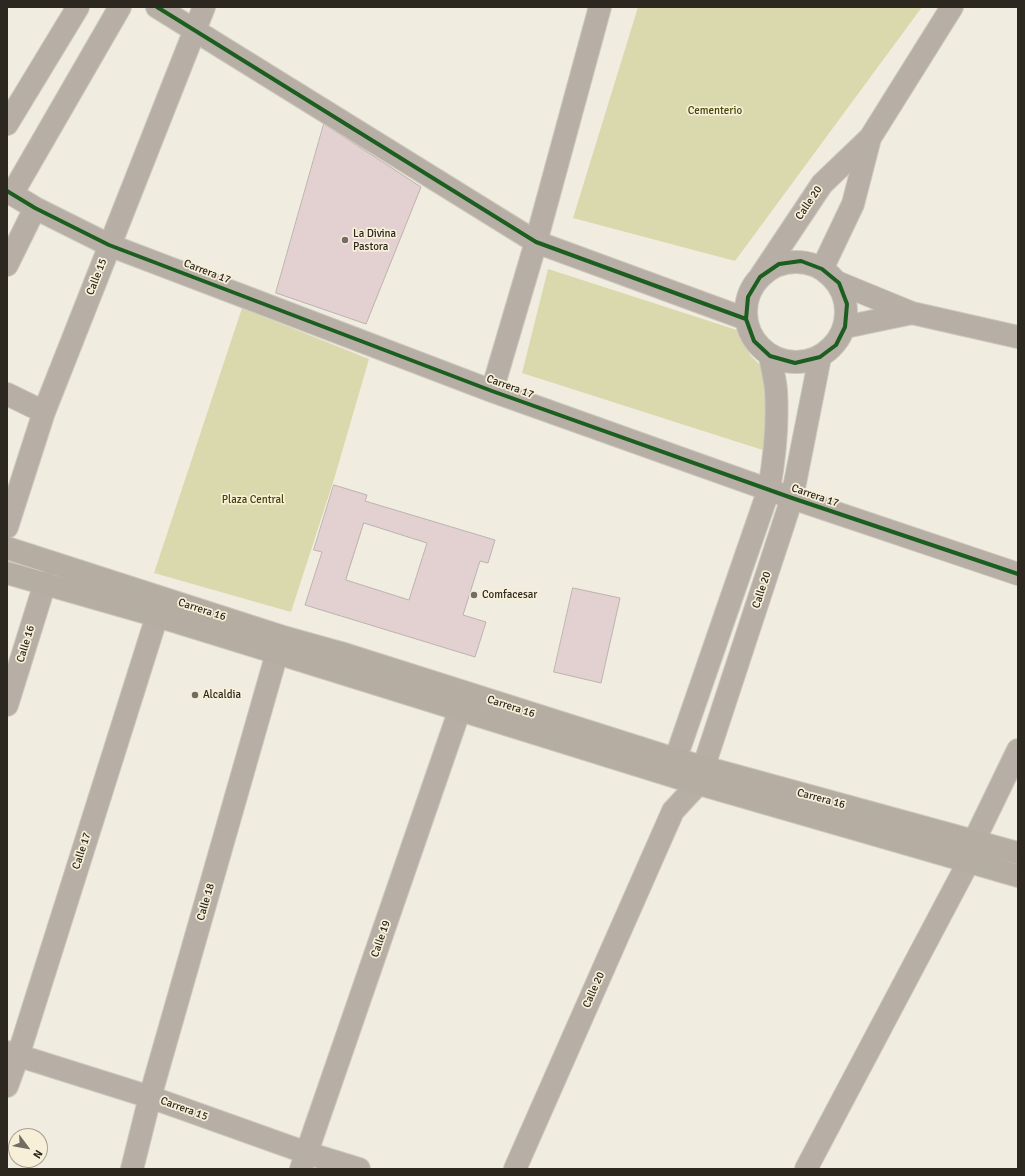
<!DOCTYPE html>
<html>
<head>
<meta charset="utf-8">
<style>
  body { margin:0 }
  #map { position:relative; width:1025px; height:1176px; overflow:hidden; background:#f1ece0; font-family:Signika,sans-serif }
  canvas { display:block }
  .frame { position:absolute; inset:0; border:8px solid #2c2820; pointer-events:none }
  .north { position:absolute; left:8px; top:1128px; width:40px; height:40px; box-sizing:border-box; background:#f8efd9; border:1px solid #a69f8f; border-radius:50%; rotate:122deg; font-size:11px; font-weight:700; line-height:16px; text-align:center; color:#2c2820 }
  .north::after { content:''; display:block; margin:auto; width:14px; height:18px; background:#716d63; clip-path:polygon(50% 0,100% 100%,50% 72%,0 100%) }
</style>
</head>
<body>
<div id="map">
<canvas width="1025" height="1176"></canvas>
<div class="frame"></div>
<div class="north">N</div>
</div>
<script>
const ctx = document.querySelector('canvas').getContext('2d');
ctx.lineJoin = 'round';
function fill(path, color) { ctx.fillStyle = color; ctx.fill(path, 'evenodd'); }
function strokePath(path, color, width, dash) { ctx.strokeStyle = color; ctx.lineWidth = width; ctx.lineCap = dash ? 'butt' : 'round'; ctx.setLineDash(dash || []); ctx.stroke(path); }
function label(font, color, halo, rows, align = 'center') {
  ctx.font = font + ' Signika,sans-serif'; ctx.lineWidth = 3.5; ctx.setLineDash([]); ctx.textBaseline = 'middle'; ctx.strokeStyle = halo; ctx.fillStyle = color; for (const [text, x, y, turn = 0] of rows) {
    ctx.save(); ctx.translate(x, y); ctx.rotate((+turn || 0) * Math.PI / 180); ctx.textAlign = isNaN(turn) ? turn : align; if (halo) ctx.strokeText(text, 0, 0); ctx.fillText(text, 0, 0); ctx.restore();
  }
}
const green = new Path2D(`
  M638 7H922L735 261 573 218Z
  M548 269 740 331 750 355 761 366 772 395 769 452 522 373Z
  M242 308 369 359 335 476 291 612 154 573Z`);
const building = new Path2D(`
  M324 124 421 187 366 324 276 293Z
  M334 485 367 495 365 501 495 540 488 563 480 561 463 615 486 622 475 657 305 605 322 552 314 550ZM364 523 427 543 409 600 346 580Z
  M573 588 620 598 601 683 554 672Z`);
const minor = new Path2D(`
  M157 7 536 242 746 319
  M7 124 78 7
  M7 191 35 208 109 245 492 391 792 498 1018 574
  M12 194 120 7
  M7 265 35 208
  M839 283 912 313 1018 337
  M845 327 912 313
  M492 391 536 242 600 7
  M7 394 44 412
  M7 527 44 412 204 7
  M7 705 45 583
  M7 1052 150 1097 307 1153 359 1169
  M7 1086 18 1056 157 616
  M132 1169 150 1097 277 653 280 636
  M301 1169 460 709
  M515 1169 673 811 698 784
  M806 1169 969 861 974 841 1018 750`);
const tertiary = new Path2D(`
  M746 312a50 50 0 1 1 100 0a50 50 0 1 1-100 0Z
  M822 269 853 204 870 138
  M760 277 822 184 870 138 952 7
  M670 775 769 489C775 456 778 424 776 390 775 379 772 368 770 356
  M698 784 792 498 820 357`);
const secondary = new Path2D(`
  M7 548 280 636 341 653 675 759 1018 853
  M7 573 157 616 277 653 682 779 1018 876`);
const cycleway = new Path2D(`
  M157 7 536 242 746 319 754 341 770 356 795 363 820 357 836 345 845 327 847 304 839 283 822 269 801 261 779 264 760 277 748 297 746 319
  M7 191 35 208 109 245 492 391 792 498 1018 574`);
const markers = [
  [345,240,4,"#716d63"],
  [474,595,4,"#716d63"],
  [195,695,4,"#716d63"]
];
const parkNames = [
  ["Cementerio",715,111],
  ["Plaza Central",253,500]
];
const streetNames = [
  ["Calle 20",809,203,-56],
  ["Carrera 17",207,272,21],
  ["Calle 15",97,277,-69],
  ["Carrera 17",510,387,20],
  ["Carrera 17",815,496,19],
  ["Calle 20",762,590,-72],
  ["Carrera 16",202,610,18],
  ["Calle 16",26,644,-73],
  ["Carrera 16",511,707,18],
  ["Carrera 16",821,799,15],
  ["Calle 17",82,851,-72],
  ["Calle 18",206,902,-74],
  ["Calle 19",381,939,-71],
  ["Calle 20",594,990,-66],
  ["Carrera 15",184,1109,20]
];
const poiNames = [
  ["La Divina",353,234],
  ["Pastora",353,247],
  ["Comfacesar",482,595],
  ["Alcaldia",203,695]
];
fill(green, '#d9d9ad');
fill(building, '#e3d1d1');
strokePath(building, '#bab3af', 1);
strokePath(minor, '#ccc8bf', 24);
strokePath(tertiary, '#ccc8bf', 24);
strokePath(secondary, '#ccc8bf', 24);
strokePath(minor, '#b7afa5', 22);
strokePath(tertiary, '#b7afa5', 22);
strokePath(secondary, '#b6ada2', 22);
strokePath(cycleway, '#1b5e20', 4);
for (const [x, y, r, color] of markers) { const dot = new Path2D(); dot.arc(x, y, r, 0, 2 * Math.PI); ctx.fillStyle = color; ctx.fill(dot); strokePath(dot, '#f8efd9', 1.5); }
label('11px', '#444500', '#f8efd9', parkNames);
label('11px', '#2c2820', '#f8efd9', streetNames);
label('11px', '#2c2820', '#f8efd9', poiNames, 'left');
</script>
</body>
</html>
